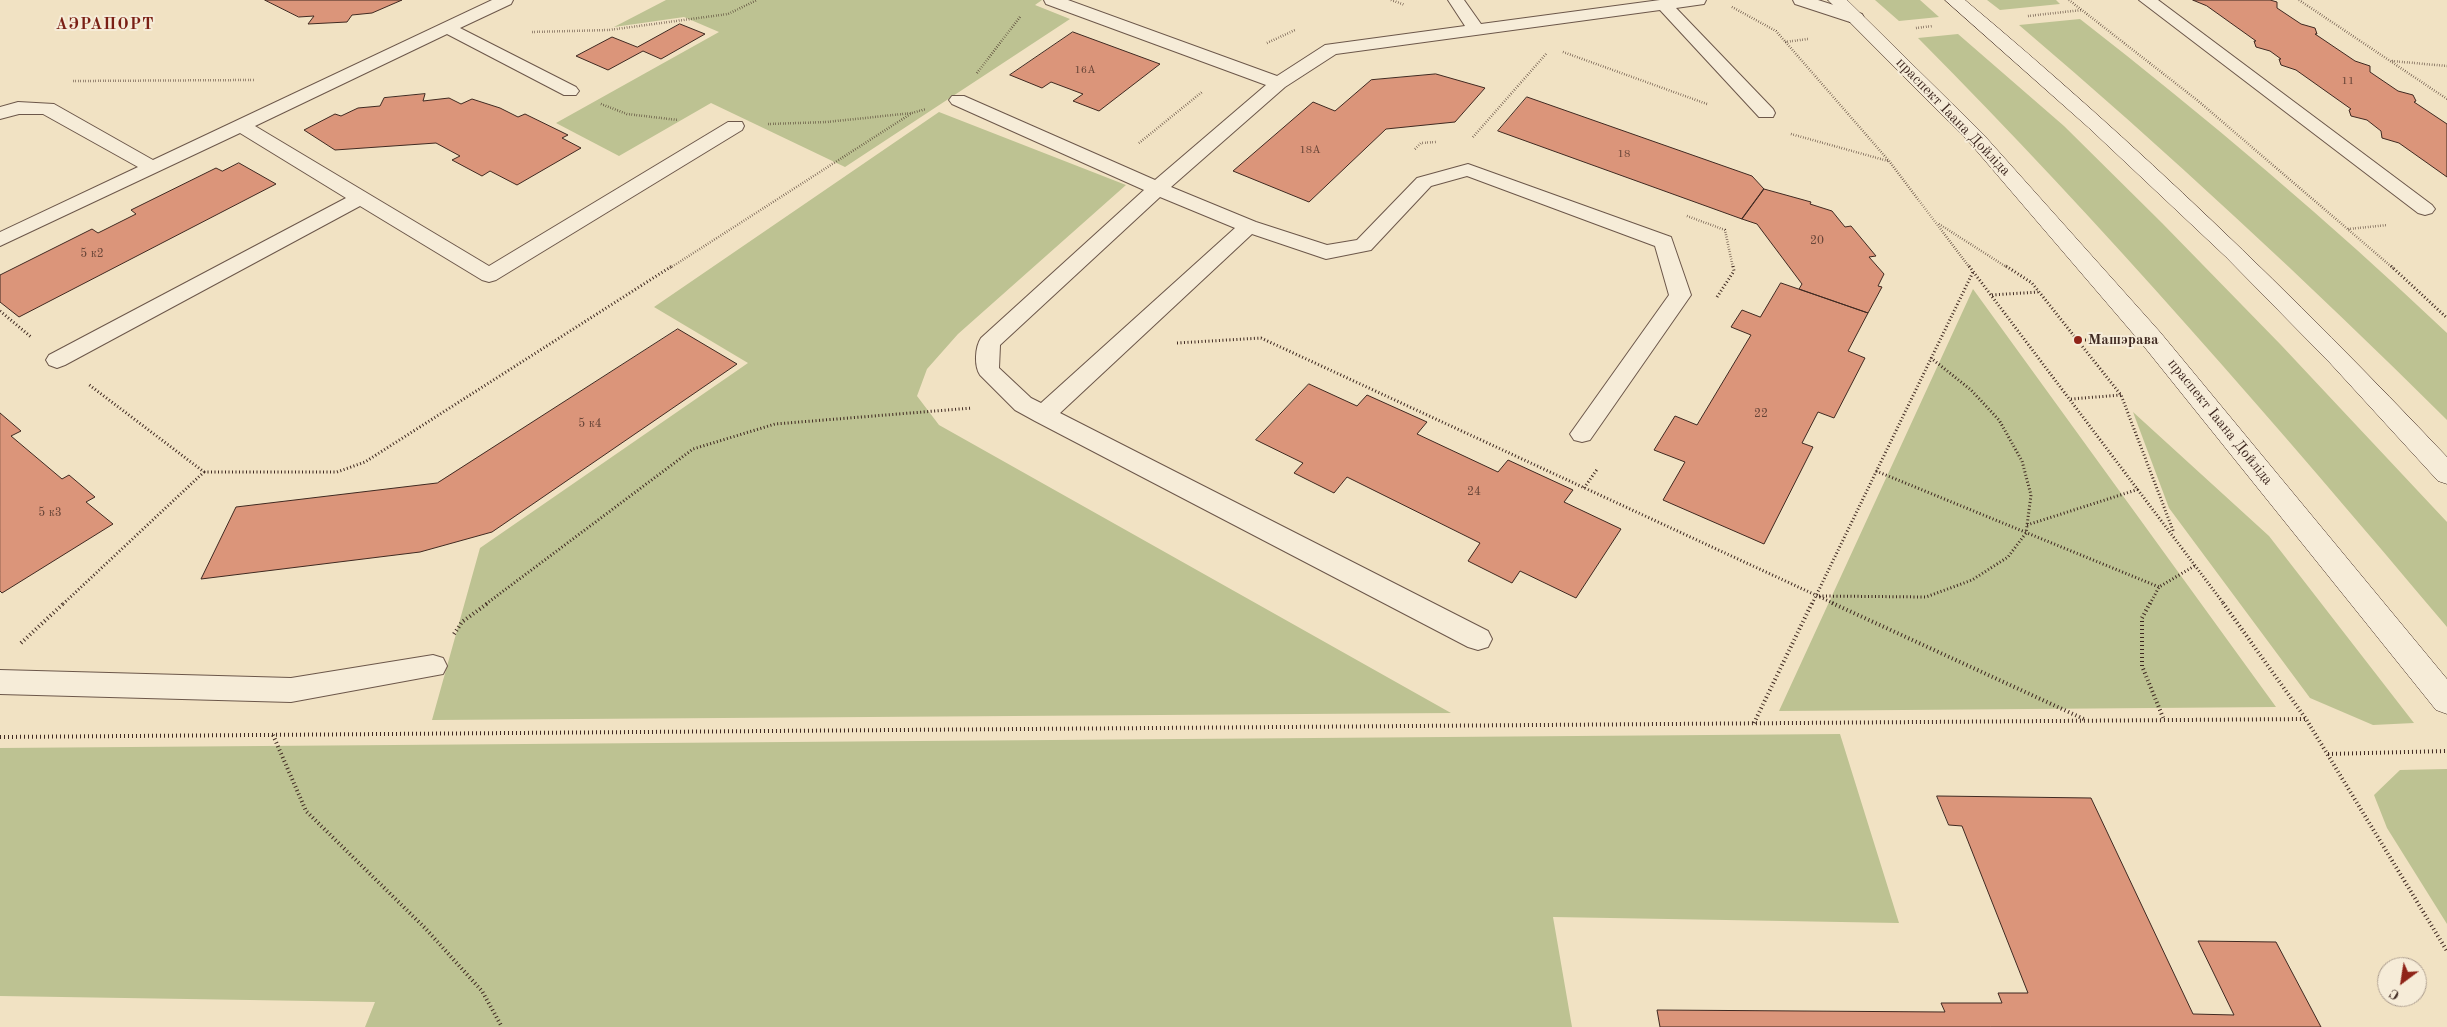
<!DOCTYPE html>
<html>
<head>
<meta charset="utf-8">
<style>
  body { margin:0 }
  #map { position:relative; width:2447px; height:1027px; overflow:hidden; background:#f1e2c3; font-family:"Old Standard TT",serif }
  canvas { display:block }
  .north { position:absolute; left:2377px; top:957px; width:50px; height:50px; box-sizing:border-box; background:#f6ecd8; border:1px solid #ad9e8f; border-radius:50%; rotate:211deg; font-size:14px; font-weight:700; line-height:20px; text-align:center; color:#3f2921 }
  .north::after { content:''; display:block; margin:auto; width:18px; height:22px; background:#8f2418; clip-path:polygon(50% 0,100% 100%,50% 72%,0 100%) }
</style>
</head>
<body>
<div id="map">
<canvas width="2447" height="1027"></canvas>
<div class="north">С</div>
</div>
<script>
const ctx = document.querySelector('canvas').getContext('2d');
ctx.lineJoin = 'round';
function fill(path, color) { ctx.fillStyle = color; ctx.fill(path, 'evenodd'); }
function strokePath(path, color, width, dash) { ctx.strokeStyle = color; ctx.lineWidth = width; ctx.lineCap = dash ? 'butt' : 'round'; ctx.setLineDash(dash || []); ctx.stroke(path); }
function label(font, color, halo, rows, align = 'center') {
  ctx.font = font + ' "Old Standard TT",serif'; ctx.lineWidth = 4; ctx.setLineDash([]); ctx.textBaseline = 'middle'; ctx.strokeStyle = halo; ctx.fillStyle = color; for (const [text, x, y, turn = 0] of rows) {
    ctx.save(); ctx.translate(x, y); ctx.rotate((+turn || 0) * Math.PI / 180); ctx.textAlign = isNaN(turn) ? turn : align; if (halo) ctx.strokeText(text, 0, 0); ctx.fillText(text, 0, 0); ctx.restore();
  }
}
const green = new Path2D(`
  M666 0H1042L1035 5 1070 19 845 167 711 103 619 156 556 123 719 32 684 17 614 27Z
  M1875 0H1920L1939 17 1899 21Z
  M1987 0H2056L2060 4 2000 10Z
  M2080 19C2207 118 2330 222 2447 333V420C2309 283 2167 151 2019 25Z
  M1958 34 2064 126 2162 223 2281 345 2447 522V627C2277 425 2104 225 1918 38Z
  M939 112 1126 185 958 334 927 369 917 396 939 425 1451 713 432 720 480 548 748 363 654 307Z
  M1973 289 2276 707 1779 711Z
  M2133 412 2269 536 2414 723 2373 725 2310 698 2169 508Z
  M1840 734 1899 923 1553 917 1572 1027H365L375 1002 0 996V748Z
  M2447 769V924L2387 828 2374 795 2400 770Z`);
const building = new Path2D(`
  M265 0H402L372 13 352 15 347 22 308 24 314 16 299 17Z
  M2193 0H2270L2277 2V8L2301 24 2315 28 2317 34H2315L2355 61 2370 66V72L2398 91 2413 95 2416 101 2414 102 2447 124V177L2399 143 2382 138 2381 131 2367 120 2351 116 2349 110 2351 109 2296 70 2281 65 2279 59H2281L2270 51 2256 47 2254 41H2256L2207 6Z
  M680 24 705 34 661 59 643 51 608 70 576 56 612 37 637 47Z
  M1073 32 1160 64 1099 111 1073 101 1083 94 1051 82 1042 88 1010 75Z
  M1436 74 1485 88 1455 122 1386 129 1309 202 1233 171 1313 102 1335 111 1371 80Z
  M425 94 423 101 449 98 461 104 472 99 500 108 518 117 525 114 568 135 562 138 581 148 517 185 490 171 482 176 452 160 460 156 436 143 335 150 304 130 335 114 341 116 358 108 380 106 384 98Z
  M1527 97 1752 176 1764 189 1742 219 1498 131Z
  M239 163 276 184 19 317 0 302V275L92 229 98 233 136 214 131 210 216 168 222 171Z
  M1764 189 1811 202 1810 204 1832 211 1845 227 1851 226 1876 256 1869 257 1884 274 1878 286 1882 287 1868 313 1799 289 1802 284 1757 224 1742 219Z
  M1781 283 1868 313 1848 351 1865 358 1834 418 1818 412 1802 443 1813 447 1764 544 1663 500 1685 462 1654 450 1675 416 1697 425 1751 335 1731 327 1742 310 1760 317Z
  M678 329 737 364 492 532 420 552 201 579 236 507 437 483Z
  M1309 384 1357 406 1367 395 1427 422 1417 434 1498 472 1508 460 1573 490 1564 502 1621 529 1576 598 1520 571 1512 583 1468 561 1480 543 1347 477 1334 493 1294 473 1303 463 1256 440Z
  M0 413 21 431 11 436 62 479 69 475 95 497 86 502 113 524 2 593 0 591Z
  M1937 796 2091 798 2193 1014 2234 1015 2198 941 2276 942 2321 1027H1660L1657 1010 1945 1012 1941 1003H2002L1998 993H2028L1962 826 1949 825Z`);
const pathFar2 = new Path2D(`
  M1391 0 1405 5
  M2069 0 2197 100 2393 268
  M2299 0 2447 99
  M1732 7 1776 31 1889 161 1970 268
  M2028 16 2082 10
  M1916 28 1933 26
  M532 32 609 30 728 14 757 0
  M1785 42 1808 39
  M1267 43 1295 30
  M1563 52 1707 104
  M2392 61 2447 66
  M977 73 1020 17
  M73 81 254 80
  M601 104 627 114 678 120
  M768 124 827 122 912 113
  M1791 134 1888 161
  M1473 137 1546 54
  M1139 143 1202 92
  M1415 149 1421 143 1436 142
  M1687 216 1725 230 1733 268
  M1939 224 2008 268
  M2348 229 2387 225
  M670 268 912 113 926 109`);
const pathFar1 = new Path2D(`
  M1969 266 2224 604
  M2006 266 2032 283 2121 395 2174 533
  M2391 266 2447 318
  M1992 295 2038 292
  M1717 297 1734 271 1733 266
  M0 311 31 337
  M2078 340H2102
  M1177 343 1261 338 1835 604
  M2071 399 2121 395
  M1876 471 2159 587
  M204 472H337L365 462 672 266
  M1584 488 1598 468
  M2027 525 2139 489
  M1819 596 1926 597 1972 580 2008 557 2026 533 2031 495 2022 461 1999 420 1971 390 1931 358
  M63 604 204 472 88 384
  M486 604 693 449 775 424 972 408
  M1812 604 1973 272
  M2150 604 2159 587 2196 565`);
const path = new Path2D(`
  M1832 603 2086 720
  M2150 603 2142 618V666L2164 720
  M2223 603 2306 719 2447 951
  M454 634 462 622 488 603
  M21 643 64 603
  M1754 723 1812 603
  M273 735 306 811 425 928 482 991 502 1027
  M0 737 2306 719
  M2328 754 2447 751`);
const lane = new Path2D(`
  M492 0H513L511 4 460 28 576 87 579 91 576 95H564L447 34 255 126 489 266 728 122H742L744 126 742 130 496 280 489 282 482 280 360 206 65 365 57 368 49 365 46 360 49 355 346 198 240 133 0 246V232L138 167 43 114H19L0 119V107L18 102 54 104 153 160Z
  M1044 0H1068L1277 76 1325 45 1465 26 1448 0H1464L1481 24 1660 0H1706L1704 4 1676 8 1773 109 1775 113 1773 117H1759L1660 10 1336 54 1285 87 1171 187 1256 222 1327 245 1357 240 1417 178 1468 164 1671 237 1691 295 1590 440 1582 442 1574 440 1570 434 1669 295 1655 246 1467 176 1431 186 1371 250 1326 259 1252 234 1060 413 1488 631 1492 639 1488 647 1478 650 1468 647 1035 421 1015 410 980 375C974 366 975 347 981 338L1144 190 952 104 949 100 952 96H964L1155 180 1266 85 1046 4ZM1160 197 1235 228 1041 403 1031 398 999 368 1000 345Z
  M1793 0H1818L1862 14 1864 18 1862 22H1850L1795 4Z
  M2139 0H2158L2432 205 2435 209 2432 213 2425 215 2418 213Z
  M433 655 443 658 447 666 443 674 291 702 0 694V670L291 678Z`);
const secondary = new Path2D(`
  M1828 0H1847L1983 134 2160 332 2447 679V714L2436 710 2142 344 1969 142Z
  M1945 0H1965C2136 143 2294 295 2447 457V484L2438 481 2330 363 2226 257 2089 128Z`);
const markers = [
  [2078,340,5,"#8f2418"]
];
const farNumbernames = [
  ["16А",1085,70],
  ["11",2348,81],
  ["18А",1310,150],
  ["18",1624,154]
];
const numberNames = [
  ["20",1817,241],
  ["5 к2",92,254],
  ["22",1761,414],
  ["5 к4",590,424],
  ["24",1474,492],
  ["5 к3",50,513]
];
const streetNames = [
  ["праспект Іаана Дойліда",1953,117,46],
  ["праспект Іаана Дойліда",2220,422,51]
];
const poiNames = [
  ["Машэрава",2088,340]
];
const farDistrictnames = [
  ["АЭРАПОРТ",105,25]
];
fill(green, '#bdc292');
fill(building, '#db957a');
strokePath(building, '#3f2921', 1);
strokePath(lane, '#6c574a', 2);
strokePath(secondary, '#3f2921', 1);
strokePath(pathFar2, '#3f2921', 2.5, [0.5, 2]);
strokePath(pathFar1, '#3f2921', 3, [1, 2.5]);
strokePath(path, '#3f2921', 4, [1, 3]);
fill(lane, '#f6ecd8');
fill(secondary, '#f6ecd8');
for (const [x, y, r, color] of markers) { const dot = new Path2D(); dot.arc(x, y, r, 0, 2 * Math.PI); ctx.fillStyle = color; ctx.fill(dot); strokePath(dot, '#f6ecd8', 2); }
label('11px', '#664437', null, farNumbernames);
label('12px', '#664437', null, numberNames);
label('15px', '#3f2921', '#f6ecd8', streetNames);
label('bold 15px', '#3f2921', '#f6ecd8', poiNames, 'left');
ctx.letterSpacing = '1px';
label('bold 16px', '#7a1f14', '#f6ecd8', farDistrictnames);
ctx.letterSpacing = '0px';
</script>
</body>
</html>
